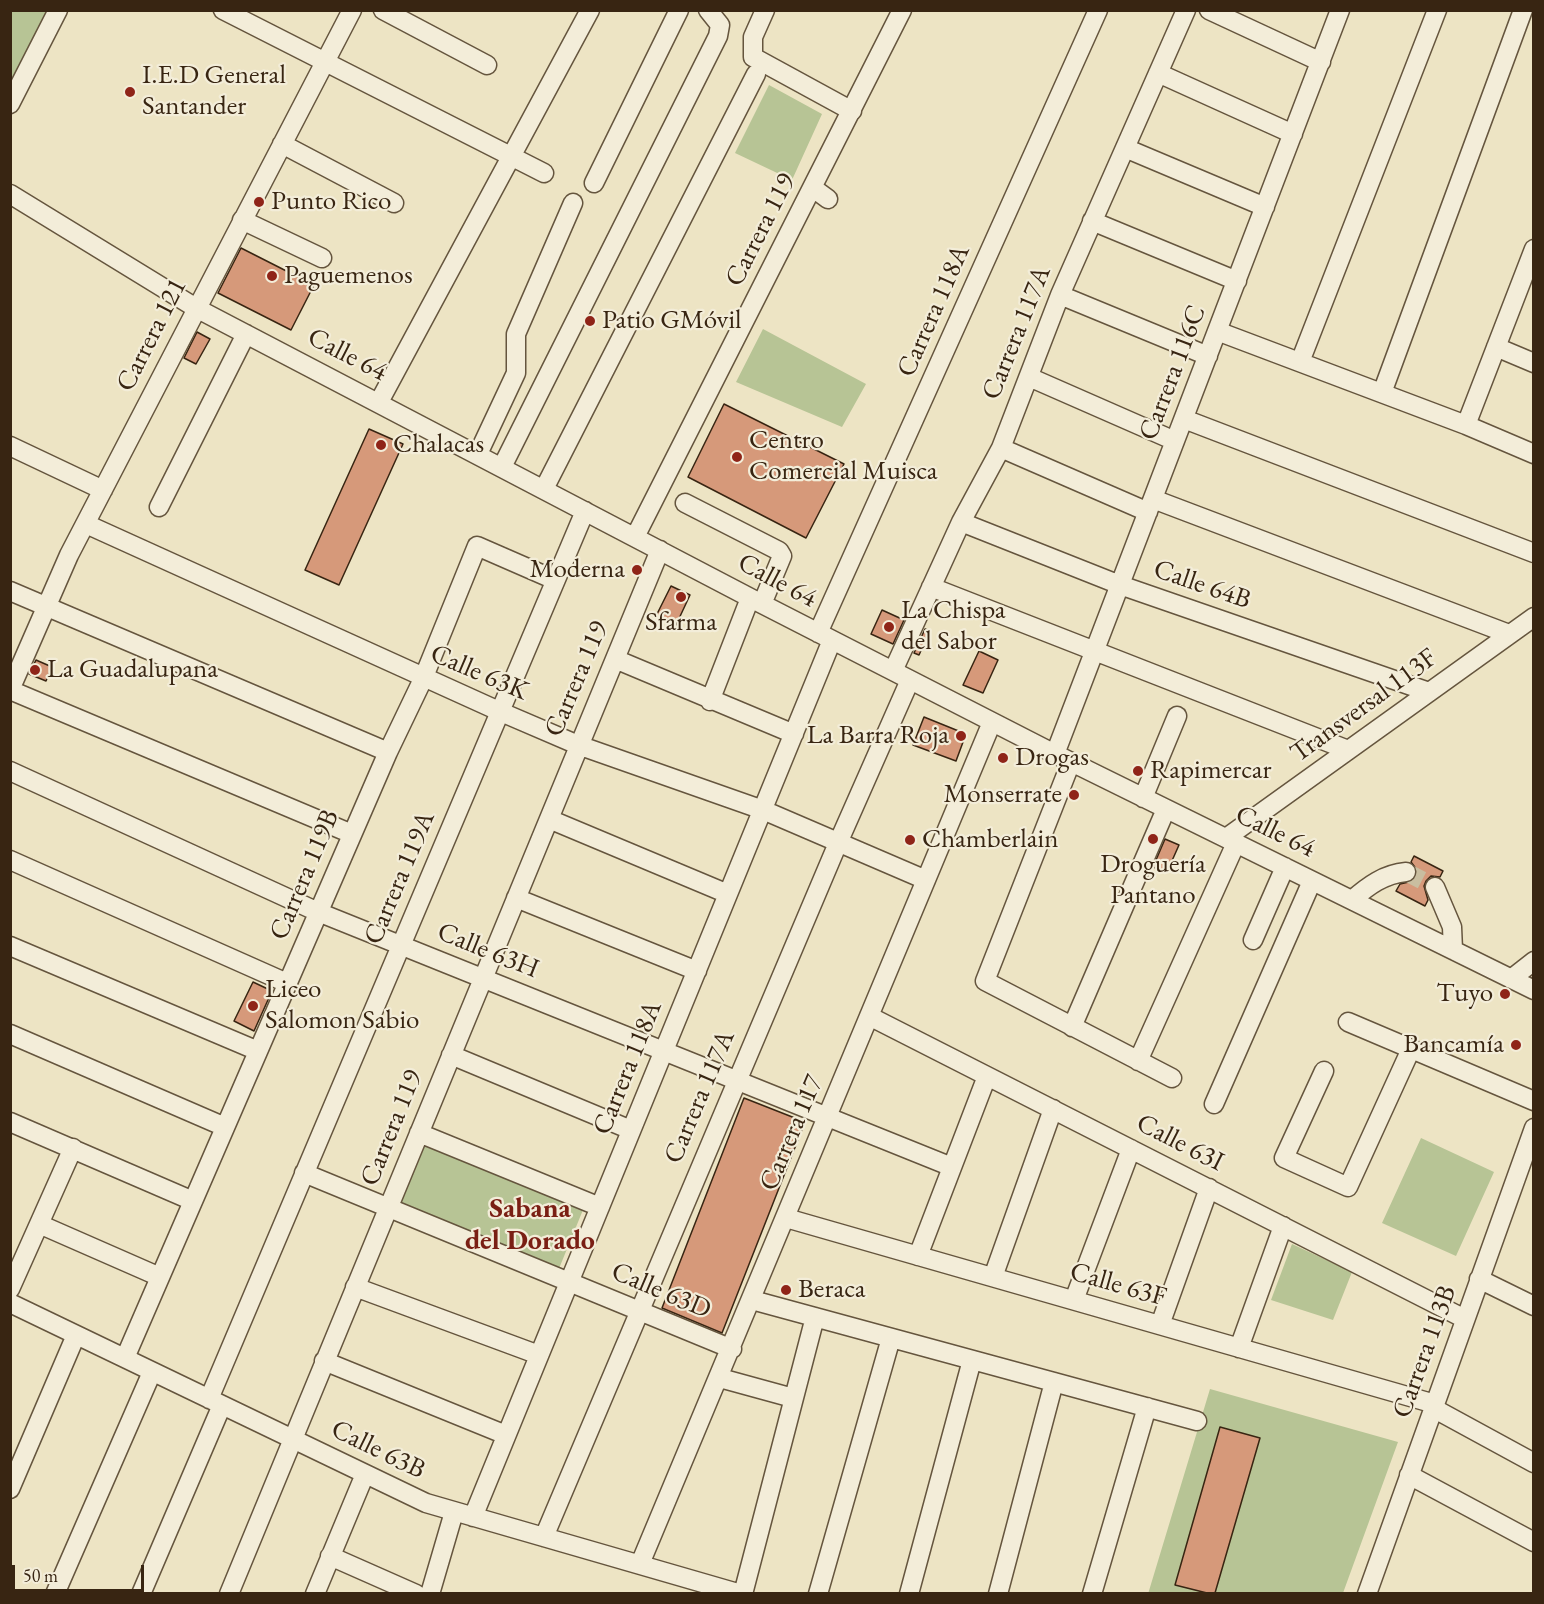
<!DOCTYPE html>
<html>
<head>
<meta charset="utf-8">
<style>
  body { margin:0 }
  #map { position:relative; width:1544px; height:1604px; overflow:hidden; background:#ede4c4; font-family:"EB Garamond",serif }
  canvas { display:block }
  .frame { position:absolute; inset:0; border:12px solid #382512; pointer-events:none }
  .scale { position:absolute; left:12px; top:1565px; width:132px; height:27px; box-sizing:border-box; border:3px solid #382512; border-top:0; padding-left:8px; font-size:18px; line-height:21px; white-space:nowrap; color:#382512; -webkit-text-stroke:4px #f3edd9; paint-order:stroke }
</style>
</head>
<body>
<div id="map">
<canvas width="1544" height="1604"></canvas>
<div class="frame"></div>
<div class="scale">50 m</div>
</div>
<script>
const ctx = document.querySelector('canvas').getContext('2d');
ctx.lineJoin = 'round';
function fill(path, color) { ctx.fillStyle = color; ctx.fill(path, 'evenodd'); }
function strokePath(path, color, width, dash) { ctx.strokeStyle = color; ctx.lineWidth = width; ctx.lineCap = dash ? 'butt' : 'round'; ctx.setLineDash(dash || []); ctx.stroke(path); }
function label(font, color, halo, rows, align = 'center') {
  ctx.font = font + ' "EB Garamond",serif'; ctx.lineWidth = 4.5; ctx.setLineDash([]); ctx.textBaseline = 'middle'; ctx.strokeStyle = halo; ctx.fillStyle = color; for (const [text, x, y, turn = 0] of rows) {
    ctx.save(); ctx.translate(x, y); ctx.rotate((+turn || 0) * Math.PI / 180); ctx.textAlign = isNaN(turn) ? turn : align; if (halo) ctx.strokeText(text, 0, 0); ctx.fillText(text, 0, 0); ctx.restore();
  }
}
const green = new Path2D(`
  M11 11H53L11 89Z
  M769 85 822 114 792 180 735 153Z
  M763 329 866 384 842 427 736 382Z
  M1421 1138 1494 1172 1456 1256 1382 1223Z
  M423 1139 585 1205 558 1271 395 1205Z
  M1292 1244 1352 1272 1333 1320 1271 1300Z
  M1210 1389 1398 1442 1343 1593 1148 1594Z`);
const building = new Path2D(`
  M241 248 314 285 291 330 218 293Z
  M197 332 210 339 196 364 184 358Z
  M724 404 844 464 806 538 688 477Z
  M369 429 403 444 339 585 305 570Z
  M671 586 690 595 676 625 656 616Z
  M882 610 904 620 893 644 871 634Z
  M925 629 930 631 919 655 914 653Z
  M979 651 998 660 983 693 963 685Z
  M36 660 52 667 46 681 29 674Z
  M924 717 966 734 956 761 913 745Z
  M1165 839 1179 845 1167 872 1153 867Z
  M1414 856 1443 871 1440 877 1431 876 1426 881 1424 886 1428 900 1425 906 1396 891 1400 884 1413 881 1416 877 1417 870 1411 862Z
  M253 982 272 991 254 1031 234 1021Z
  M744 1098 805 1122 722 1333 662 1308Z
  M1220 1427 1260 1438 1215 1593H1207L1175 1585Z`);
const minorTunnel = new Path2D(`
  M1406 872 1435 887`);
const minor = new Path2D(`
  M223 10 544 173
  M352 10 69 555 10 690 352 834
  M383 10 487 65
  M765 10 753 37V57L852 111
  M1209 10 1321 62
  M1158 73 1293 134
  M10 104 58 10
  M282 144 394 203
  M1125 148 1265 207
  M594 183 679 10
  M813 188 828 199
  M10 194 196 308 762 604 1055 754 1534 990
  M242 220 322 258
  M1092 221 1237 281
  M1060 295 1208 356
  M1217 331 1466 425 1534 454
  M1496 347 1534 363
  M1300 362 1437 10
  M1029 377 1175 441
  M1382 393 1523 10
  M379 402 590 10
  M1184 419 1534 553
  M1466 425 1534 249
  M10 446 103 490
  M1001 448 1148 512
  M478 454 516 373V334L573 203
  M502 467 718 36 720 25 708 10
  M544 489 756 74
  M1153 499 1509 634
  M685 503 779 551 782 556 762 604
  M159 507 246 334
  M961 522 1120 585 1429 692
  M86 524 501 712 578 745 763 810 926 880
  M635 537 902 10
  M931 587 1348 750
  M10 591 388 752
  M818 633 1098 10
  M615 659 794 734
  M893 671 961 522 1001 448 1060 295 1186 10
  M710 701 750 598
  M1055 754 1340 10
  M1071 762 985 981 1172 1078
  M10 771 318 912 952 1167
  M1143 798 1177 716
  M549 819 728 894
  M1226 838 1534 617
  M10 860 287 983
  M1435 887 1452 927 1453 950
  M516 898 697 971
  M1352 900C1368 886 1384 874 1406 872
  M1253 940 1285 867
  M10 946 258 1051
  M1511 979 1534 961
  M869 1016 1465 1319
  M1348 1022 1534 1101
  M1072 1027 1166 809
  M10 1034 225 1127
  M451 1055 631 1130
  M1138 1061 1236 843
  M1324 1071 1284 1158 1348 1187 1411 1049
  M1214 1104 1312 881
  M10 1122 193 1201
  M419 1133 600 1207
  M304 1173 732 1349
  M786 1218 1435 1404
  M39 1224 160 1277
  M918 1256 987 1076
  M993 1277 1053 1109
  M1479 1279 1534 1306
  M355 1287 539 1355
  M10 1289 73 1148
  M752 1300 1197 1421
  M1074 1300 1131 1149
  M10 1303 426 1503 741 1594
  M1160 1325 1209 1188
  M1239 1348 1283 1226
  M125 1358 388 752 423 679 477 546 555 580
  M324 1361 506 1435
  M720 1378 793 1398
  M209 1399 585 511
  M1433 1408 1534 1463
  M1409 1475 1534 1542
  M10 1489 76 1335
  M473 1517 832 640
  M544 1537 838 843 910 680
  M330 1556 416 1594
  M640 1564 992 722
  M55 1594 152 1372
  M141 1594 222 1405
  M229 1594 660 550
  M315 1594 365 1474
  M430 1594 454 1512
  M743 1594 815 1317
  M818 1594 891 1338
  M909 1594 972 1360
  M998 1594 1054 1382
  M1092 1594 1147 1407
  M1367 1594 1534 1128`);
const markers = [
  [130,92,6,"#8f2418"],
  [259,202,6,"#8f2418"],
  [272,276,6,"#8f2418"],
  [590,321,6,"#8f2418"],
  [381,445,6,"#8f2418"],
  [737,457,6,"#8f2418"],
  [637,570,6,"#8f2418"],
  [681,597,6,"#8f2418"],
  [889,627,6,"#8f2418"],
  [35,670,6,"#8f2418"],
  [961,736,6,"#8f2418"],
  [1003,758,6,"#8f2418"],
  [1138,771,6,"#8f2418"],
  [1074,795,6,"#8f2418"],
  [1153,839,6,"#8f2418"],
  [910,840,6,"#8f2418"],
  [1505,994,6,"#8f2418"],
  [253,1006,6,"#8f2418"],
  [1516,1045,6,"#8f2418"],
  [786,1290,6,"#8f2418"]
];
const poiNames = [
  ["I.E.D General",142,76],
  ["Santander",142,107],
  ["Punto Rico",271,202],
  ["Paguemenos",284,276],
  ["Patio GMóvil",602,321],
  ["Centro",749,441],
  ["Comercial Muisca",749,472],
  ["Chalacas",393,445],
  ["Moderna",625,570,"right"],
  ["La Chispa",901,611],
  ["del Sabor",901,642],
  ["Sfarma",681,623,"center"],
  ["La Guadalupana",47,670],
  ["La Barra Roja",949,736,"right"],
  ["Drogas",1015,758],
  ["Rapimercar",1150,771],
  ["Monserrate",1062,795,"right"],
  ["Chamberlain",922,840],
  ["Droguería",1153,865,"center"],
  ["Pantano",1153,896,"center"],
  ["Liceo",265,990],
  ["Salomon Sabio",265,1021],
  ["Tuyo",1493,994,"right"],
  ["Bancamía",1504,1045,"right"],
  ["Beraca",798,1290]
];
const streetNames = [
  ["Carrera 119",761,230,-63],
  ["Carrera 118A",934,311,-66],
  ["Carrera 117A",1017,333,-68],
  ["Carrera 121",152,335,-63],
  ["Calle 64",347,355,27],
  ["Carrera 116C",1173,373,-69],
  ["Calle 64",777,581,28],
  ["Calle 64B",1202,585,19],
  ["Calle 63K",479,673,23],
  ["Carrera 119",577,679,-67],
  ["Transversal 113F",1364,706,-36],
  ["Calle 64",1275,832,26],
  ["Carrera 119B",305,875,-67],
  ["Carrera 119A",400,878,-67],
  ["Calle 63H",488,951,22],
  ["Carrera 118A",628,1068,-68],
  ["Carrera 117A",700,1097,-67],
  ["Carrera 119",392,1128,-68],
  ["Carrera 117",792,1133,-67],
  ["Calle 63I",1180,1143,27],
  ["Calle 63F",1118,1285,16],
  ["Calle 63D",661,1291,23],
  ["Carrera 113B",1425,1352,-70],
  ["Calle 63B",378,1450,26]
];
const neighbourhoodNames = [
  ["Sabana",530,1209],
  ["del Dorado",530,1241]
];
fill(green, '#b7c495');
fill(building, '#d6997a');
strokePath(building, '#382512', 1.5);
strokePath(minorTunnel, '#c9bea0', 18, [18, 9]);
strokePath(minor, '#65553e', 21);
strokePath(minor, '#f3edd9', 18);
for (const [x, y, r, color] of markers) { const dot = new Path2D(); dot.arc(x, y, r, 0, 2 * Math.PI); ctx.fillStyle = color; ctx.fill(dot); strokePath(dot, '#f3edd9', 2); }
label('27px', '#382512', '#f3edd9', poiNames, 'left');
label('27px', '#382512', '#f3edd9', streetNames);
label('bold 28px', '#7a1f14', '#f3edd9', neighbourhoodNames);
</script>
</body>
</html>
